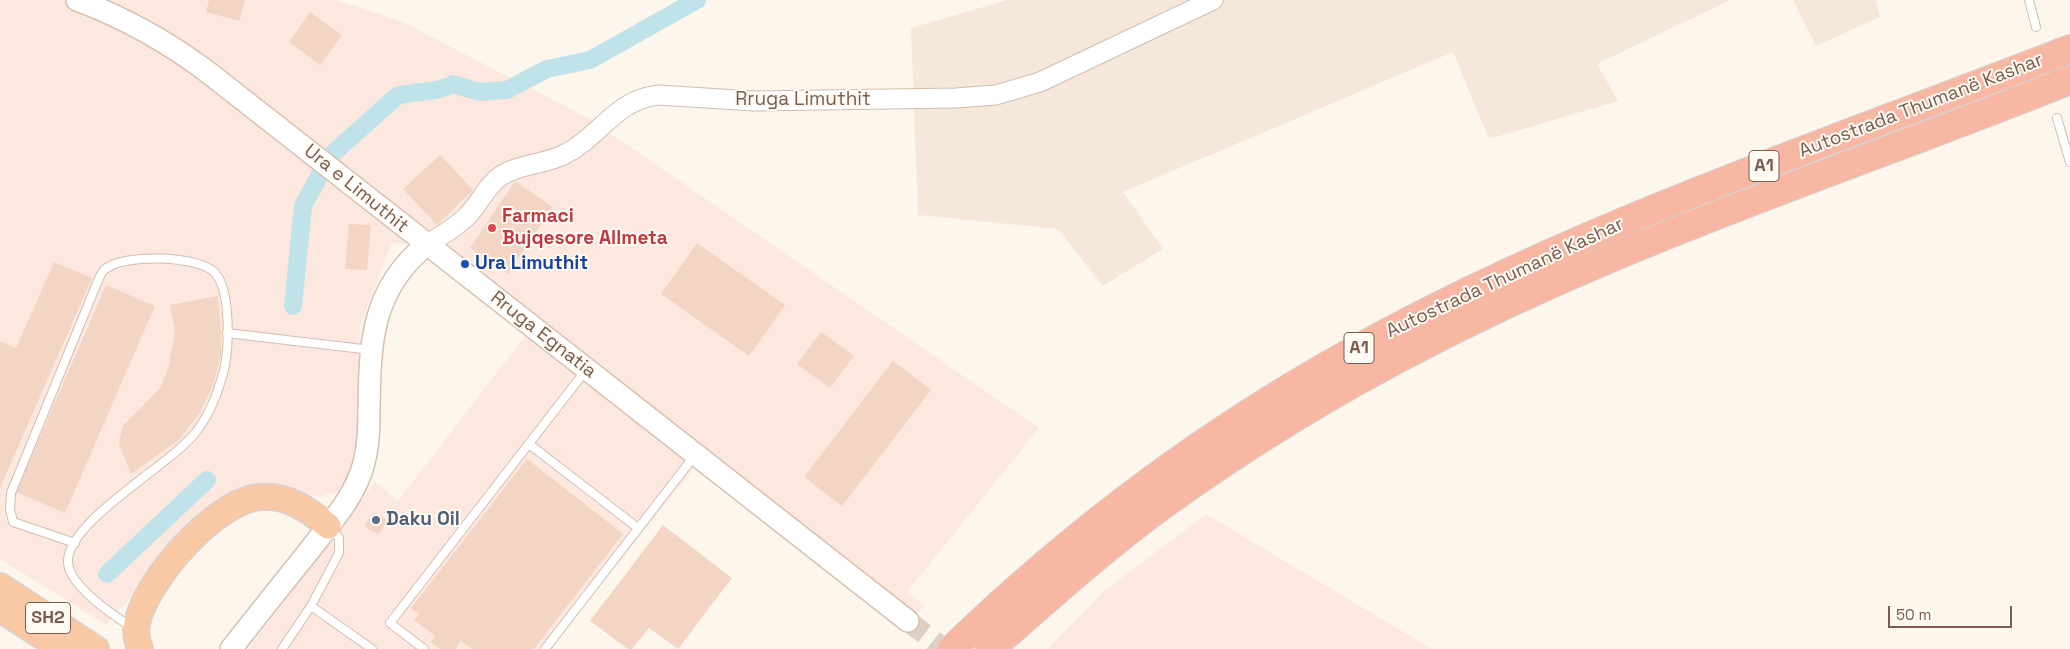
<!DOCTYPE html>
<html>
<head>
<meta charset="utf-8">
<style>
  body { margin:0 }
  #map { position:relative; width:2070px; height:649px; overflow:hidden; background:#fdf6ec; font-family:"Space Grotesk",sans-serif }
  canvas { display:block }
  .scale { position:absolute; left:1888px; top:606px; width:124px; height:22px; box-sizing:border-box; border:2px solid #7a5c4d; border-top:0; padding-left:6px; font-size:15px; line-height:18px; white-space:nowrap; color:#7a5c4d; -webkit-text-stroke:4px #fffaf3; paint-order:stroke }
</style>
</head>
<body>
<div id="map">
<canvas width="2070" height="649"></canvas>
<div class="scale">50 m</div>
</div>
<script>
const ctx = document.querySelector('canvas').getContext('2d');
ctx.lineJoin = 'round';
function fill(path, color) { ctx.fillStyle = color; ctx.fill(path, 'evenodd'); }
function strokePath(path, color, width, dash) { ctx.strokeStyle = color; ctx.lineWidth = width; ctx.lineCap = dash ? 'butt' : 'round'; ctx.setLineDash(dash || []); ctx.stroke(path); }
function label(font, color, halo, rows, align = 'center') {
  ctx.font = font + ' "Space Grotesk",sans-serif'; ctx.lineWidth = 4; ctx.setLineDash([]); ctx.textBaseline = 'middle'; ctx.strokeStyle = halo; ctx.fillStyle = color; for (const [text, x, y, turn = 0] of rows) {
    ctx.save(); ctx.translate(x, y); ctx.rotate((+turn || 0) * Math.PI / 180); ctx.textAlign = isNaN(turn) ? turn : align; if (halo) ctx.strokeText(text, 0, 0); ctx.fillText(text, 0, 0); ctx.restore();
  }
}
const residential = new Path2D(`
  M1007 0H1730L1597 64 1618 101 1489 139 1453 52 1123 192 1163 249 1103 286 1058 229 918 215 911 28Z
  M1793 0H1876L1880 17 1816 46Z`);
const commercial = new Path2D(`
  M0 0H336L401 21 588 118 1039 428 907 592 925 606 908 621 702 458 549 649H248L375 482 398 501 532 327 426 245 392 243 360 325 362 429 355 469 337 492 319 497 274 489 163 561 106 625 0 559Z
  M1206 514 1432 649H1048L1105 590Z`);
const canal = new Path2D(`
  M293 306 303 206 330 156 397 96C416 90 435 94 453 84L479 92 507 90 547 69 590 60 697 0
  M107 574 207 480`);
const building = new Path2D(`
  M209 0H245L239 21 206 12Z
  M310 12 342 35 320 65 289 42Z
  M440 155 473 190 437 225 403 189Z
  M515 181 553 207 508 274 470 248Z
  M349 224 371 225 367 270 345 269Z
  M697 243 785 305 749 356 661 294Z
  M54 262 92 278 0 488V341L16 348Z
  M106 285 155 306 65 513 16 492Z
  M218 296 221 329V355L213 385 200 412 180 439 131 474 119 445 122 427 160 388 168 369 175 330 170 305Z
  M821 332 854 356 830 388 797 364Z
  M893 361 931 390 842 506 804 477Z
  M527 459 623 534 534 649H472L461 641 455 649H440L431 642 435 636 414 620 419 614 411 608Z
  M374 512 388 521 378 535 364 526Z
  M663 525 732 578 678 649 649 628 632 649H628L590 621Z`);
const secondaryTunnel = new Path2D(`
  M908 621 944 649`);
const service = new Path2D(`
  M2029 0 2036 27
  M2057 118 2070 162
  M227 333 371 350
  M529 444 638 528
  M75 543 13 522 10 509 11 493 97 283C99 279 101 273 104 270 122 253 201 255 216 274 231 293 229 348 224 370 218 393 210 414 196 432 172 464 66 522 68 562 68 585 114 616 132 627
  M311 606 372 649
  M282 649 311 606 339 553V538L330 528
  M424 649 390 623 586 370
  M545 649 695 455`);
const tertiary = new Path2D(`
  M426 245C440 236 456 228 467 216 479 205 485 188 498 178 516 164 543 165 563 155 600 137 615 100 658 95L753 101 956 98 996 95 1040 82 1213 0`);
const secondary = new Path2D(`
  M77 0C125 18 168 42 209 73L908 621
  M231 649C257 616 283 583 309 551 326 528 347 506 358 480 368 458 369 433 369 409 370 343 371 290 426 245`);
const trunk = new Path2D(`
  M0 586 96 649
  M0 609 62 649
  M140 649C137 641 135 631 137 623 146 580 215 501 260 497 286 494 309 510 328 526`);
const motorway = new Path2D(`
  M952 649C1070 535 1204 434 1348 354 1576 226 1827 144 2070 49
  M990 649C1044 602 1098 553 1156 510 1241 448 1336 390 1430 342 1635 236 1856 166 2070 80`);
const markers = [
  [492,228,5,"#e0444e"],
  [465,264,5,"#1a4fb4"],
  [376,520,5,"#5c6f8a"]
];
const shields = [
  [1764,166,30],
  [1359,348,30],
  [48,618,45]
];
const shieldNames = [
  ["A1",1764,166],
  ["A1",1359,348],
  ["SH2",48,618]
];
const streetNames = [
  ["Rruga Limuthit",803,100],
  ["Autostrada Thumanë Kashar",1921,106,-21],
  ["Ura e Limuthit",356,189,39],
  ["Autostrada Thumanë Kashar",1505,278,-25],
  ["Rruga Egnatia",543,335,38]
];
const healthNames = [
  ["Farmaci",502,217],
  ["Bujqesore Allmeta",502,239]
];
const transitNames = [
  ["Ura Limuthit",475,264]
];
const serviceNames = [
  ["Daku Oil",386,520]
];
fill(residential, '#f5e8da');
fill(commercial, '#fde8e0');
strokePath(canal, '#bfe3e8', 18);
fill(building, '#f3d5c3');
strokePath(secondaryTunnel, '#dcd0c4', 21, [21, 11]);
strokePath(service, '#d1beb0', 10);
strokePath(tertiary, '#d1beb0', 21);
strokePath(secondary, '#d6c0b0', 24);
strokePath(trunk, '#dad1cd', 28);
strokePath(motorway, '#dad1cd', 30);
strokePath(service, '#fff', 8);
strokePath(tertiary, '#fff', 19);
strokePath(secondary, '#fff', 21);
strokePath(trunk, '#f9c8a4', 25);
strokePath(motorway, '#f7b7a3', 28);
for (const [x, y, r, color] of markers) { const dot = new Path2D(); dot.arc(x, y, r, 0, 2 * Math.PI); ctx.fillStyle = color; ctx.fill(dot); strokePath(dot, '#fffaf3', 2); }
for (const [x, y, w] of shields) { const box = new Path2D(); box.roundRect(x - w / 2, y - 15.5, w, 31, 4); ctx.fillStyle = '#fffaf3'; ctx.fill(box); strokePath(box, '#7a5c4d', 1); }
label('bold 18px', '#7a5c4d', null, shieldNames);
label('19px', '#7a5c4d', '#fffaf3', streetNames);
label('bold 19px', '#be3a42', '#fffaf3', healthNames, 'left');
label('bold 19px', '#164399', '#fffaf3', transitNames, 'left');
label('bold 19px', '#4e5e75', '#fffaf3', serviceNames, 'left');
</script>
</body>
</html>
